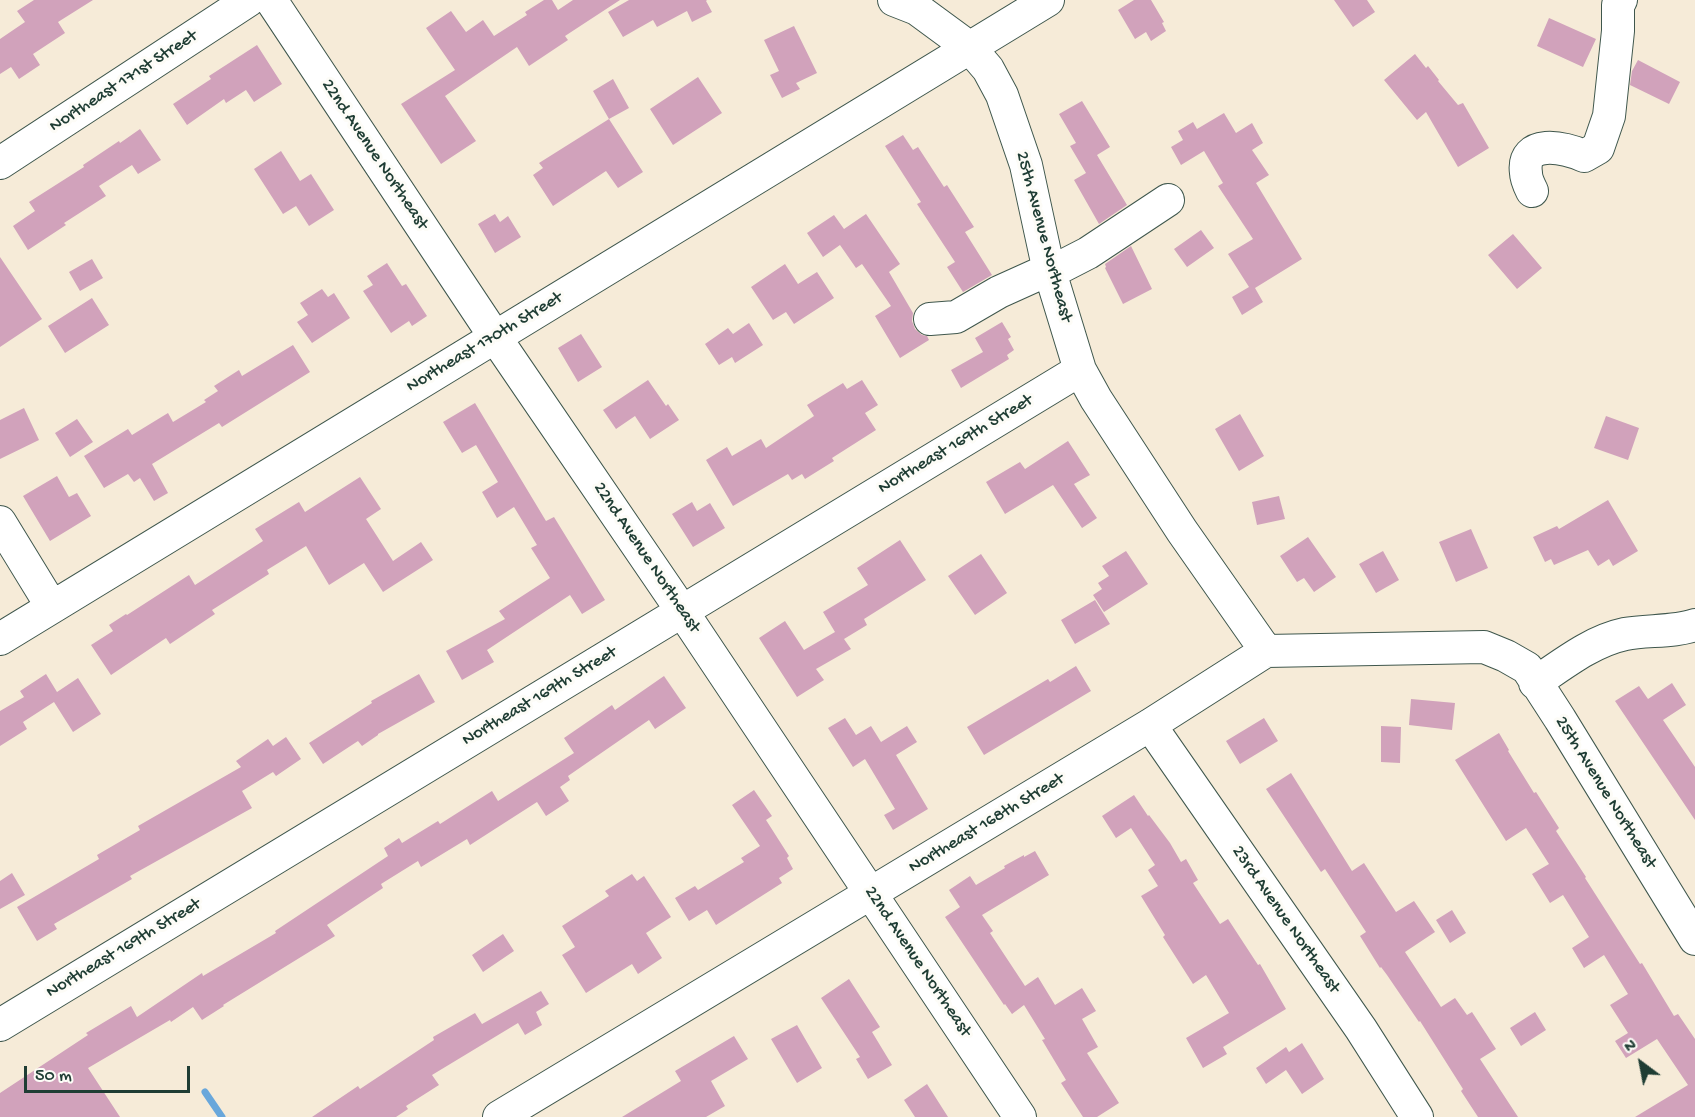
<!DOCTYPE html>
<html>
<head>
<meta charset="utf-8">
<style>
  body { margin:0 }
  #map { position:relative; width:1695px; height:1117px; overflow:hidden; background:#f6ebd8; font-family:"Gochi Hand",sans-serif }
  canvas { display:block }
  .north { position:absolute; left:1611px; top:1033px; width:60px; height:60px; -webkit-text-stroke:4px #fdfcf7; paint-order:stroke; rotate:328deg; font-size:16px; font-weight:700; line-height:24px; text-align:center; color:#1f3d34 }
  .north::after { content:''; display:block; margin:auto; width:21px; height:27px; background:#1f3d34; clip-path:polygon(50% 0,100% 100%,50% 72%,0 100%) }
  .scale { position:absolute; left:24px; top:1066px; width:166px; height:27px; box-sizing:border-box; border:3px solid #1f3d34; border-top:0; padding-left:8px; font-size:18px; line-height:21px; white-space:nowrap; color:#1f3d34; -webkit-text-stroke:4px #fdfcf7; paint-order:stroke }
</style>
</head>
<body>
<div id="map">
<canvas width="1695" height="1117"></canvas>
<div class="north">N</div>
<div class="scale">50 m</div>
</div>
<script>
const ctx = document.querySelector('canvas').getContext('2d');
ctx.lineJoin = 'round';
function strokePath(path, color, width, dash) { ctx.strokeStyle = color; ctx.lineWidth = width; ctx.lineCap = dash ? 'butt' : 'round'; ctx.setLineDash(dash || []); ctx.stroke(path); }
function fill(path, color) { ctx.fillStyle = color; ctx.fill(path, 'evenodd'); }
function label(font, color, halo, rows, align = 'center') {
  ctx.font = font + ' "Gochi Hand",sans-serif'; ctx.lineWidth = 6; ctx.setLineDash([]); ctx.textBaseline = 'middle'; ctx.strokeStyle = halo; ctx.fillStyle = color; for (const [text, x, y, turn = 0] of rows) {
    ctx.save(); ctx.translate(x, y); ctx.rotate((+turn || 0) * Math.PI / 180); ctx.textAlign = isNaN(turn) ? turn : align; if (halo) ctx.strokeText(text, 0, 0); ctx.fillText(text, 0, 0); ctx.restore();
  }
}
const stream = new Path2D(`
  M205 1092 222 1117`);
const building = new Path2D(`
  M34 0H93L58 22 65 33 33 54 40 65 19 79 11 67 0 74V39L25 22 17 11Z
  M544 0H552L558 10 573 0H620L565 36 568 40 529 66 517 47 445 96 476 141 441 164 401 104 455 70 426 28 451 11 466 32 483 20 494 36 527 15 525 12Z
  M629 0H707L706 1 712 12 692 22 687 11 657 27 653 20 623 37 608 12Z
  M1134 0H1151L1164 22 1162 23 1166 31 1151 41 1146 32 1135 39 1118 10Z
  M1334 0H1367L1375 12 1353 27Z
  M1549 18 1596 39 1583 67 1537 46Z
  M794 26 817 73 796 83 800 89 782 98 770 75 779 71 764 40Z
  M257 45 282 84 254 102 246 90 226 103 224 99 187 125 173 104 211 79 209 76Z
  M1415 54 1426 68 1428 66 1439 80 1438 81 1458 105 1463 103 1489 148 1458 167 1426 112 1417 120 1384 80Z
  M1638 60 1680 82 1669 104 1630 85 1632 71Z
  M698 77 722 113 673 145 650 109Z
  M613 79 629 108 609 119 593 91Z
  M1082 101 1110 147 1097 155 1127 205 1099 224 1074 180 1086 173 1070 146 1076 143 1059 114Z
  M1224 113 1236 133 1252 123 1263 143 1252 150 1269 175 1256 183 1302 259 1255 288 1263 302 1242 315 1232 297 1249 287 1228 254 1253 239 1218 186 1223 183 1204 151 1181 165 1171 147 1183 140 1178 131 1193 122 1197 129Z
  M609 119 643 172 618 188 606 171 553 206 533 175 543 168 539 163Z
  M140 129 161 160 138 174 132 165 99 186 106 196 64 223 66 225 28 250 13 226 35 211 29 202 84 167 83 165 119 141 120 143Z
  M903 135 913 150 918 147 944 187 947 185 974 227 965 232 992 275 963 292 947 267 955 262 917 204 921 202 885 146Z
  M281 151 300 181 311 174 334 210 309 226 296 206 283 214 254 169Z
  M495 214 500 222 508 216 521 237 495 253 478 224Z
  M866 214 900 264 889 272 913 313 912 321 915 329 922 335 927 336 929 340 900 358 875 316 891 306 862 264 856 268 840 245 823 257 807 233 834 215 844 229Z
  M1201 230 1214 248 1187 267 1174 249Z
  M1513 234 1542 268 1517 289 1488 255Z
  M1131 246 1152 289 1123 304 1105 268 1106 267 1105 264Z
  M0 257 42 319 0 347Z
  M92 259 103 278 80 291 69 272Z
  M387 263 402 286 406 284 427 316 412 326 409 321 391 333 363 291 373 285 367 276Z
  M785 264 798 284 817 272 834 298 794 324 786 312 773 320 751 287Z
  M322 289 328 297 334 293 350 318 312 343 297 322 308 315 300 303Z
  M92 298 109 325 65 353 48 326Z
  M1002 322 1011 337 1008 339 1014 350 1007 355 1009 359 961 388 951 370 983 352 975 338Z
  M749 323 763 345 735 363 732 357 719 365 705 344 728 328 733 334Z
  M581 334 602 367 578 382 558 348Z
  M293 345 310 372 222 427 219 423 152 464 168 493 154 501 140 478 134 482 128 474 104 488 84 456 128 429 132 435 168 413 173 422 206 402 204 400 218 391 214 386 239 370 242 376Z
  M648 380 666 406 668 404 679 420 650 439 635 416 616 429 603 410Z
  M862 380 878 405 865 413 876 430 832 458 834 461 805 479 802 474 792 480 788 474 733 506 706 460 727 447 732 456 761 439 766 448 814 416 807 405 843 383 847 389Z
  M475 403 546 521 554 517 605 600 582 614 570 595 487 650 494 662 462 680 446 651 505 619 499 611 550 578 531 548 537 545 514 507 497 518 482 492 498 482 476 445 462 453 443 422Z
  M24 408 39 440 0 459V420Z
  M1240 414 1264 456 1239 471 1215 429Z
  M1606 416 1639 428 1628 460 1594 448Z
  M77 419 93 442 70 457 55 433Z
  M1068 441 1090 475 1074 484 1097 518 1082 528 1053 485 1005 514 986 482 1020 462 1025 469Z
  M57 476 69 497 77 493 91 516 50 541 23 496Z
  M360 477 381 509 366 519 393 561 421 542 433 560 383 592 364 563 329 585 306 546 267 570 269 574 212 610 215 614 170 644 166 638 111 675 91 645 113 631 109 625 126 614 127 615 189 575 195 585 263 541 255 529 299 502 305 512Z
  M1279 496 1285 519 1257 525 1252 502Z
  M1608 500 1638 551 1613 566 1609 559 1598 566 1588 550 1554 565 1551 559 1545 562 1533 537 1557 526 1559 529Z
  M692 502 697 511 710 503 725 528 693 547 672 514Z
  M1471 529 1488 568 1456 582 1439 542Z
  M1308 537 1336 577 1314 592 1304 578 1297 582 1280 556Z
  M900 540 926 580 864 619 867 625 844 639 851 649 816 669 824 680 797 697 759 638 785 621 804 650 835 632 823 612 868 585 857 568Z
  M1126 551 1148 584 1104 612 1093 595 1102 589 1098 583 1109 576 1102 566Z
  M1383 551 1399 580 1376 593 1359 564Z
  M981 554 1007 593 975 615 948 576Z
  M1095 600 1110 624 1075 644 1061 620Z
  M1076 666 1091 691 984 755 967 727 1048 679 1050 682Z
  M46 674 57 692 78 678 101 714 73 732 54 702 23 722 27 729 0 746V711L24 697 20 691Z
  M419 674 435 702 378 734V735L362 746 358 741 323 764 309 743 372 703 371 701Z
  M664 676 686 708 655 729 649 720 568 776 570 780 560 787 569 801 546 816 537 802 470 845 467 839 421 867 418 861 381 884 383 888 327 925 335 936 223 1005 224 1006 202 1020 193 1007 171 1022 170 1020 88 1068 120 1117H0V1093L88 1035 86 1033 131 1006 137 1017 202 973 203 976 276 933 275 931 388 856 384 848 399 838 402 843 438 821 440 824 492 791 498 801 574 753 564 738 612 705 615 710Z
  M1672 683 1686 705 1663 720 1695 767V820L1615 701 1639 686 1648 699Z
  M1411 699 1455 703 1452 730 1409 725Z
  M845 718 856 735 871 726 881 742 907 726 917 742 896 755 928 809 893 830 884 815 895 809 865 759 853 767 828 728Z
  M1264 718 1278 741 1240 764 1226 741Z
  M1381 726 1401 727 1400 763 1381 762Z
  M1499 733 1509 750 1508 751 1534 793 1536 792 1559 828 1556 831 1586 877 1585 878 1640 964 1642 963 1674 1016 1678 1014 1695 1039V1117H1635L1688 1085 1657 1039 1626 1058 1615 1041 1628 1033 1610 1005 1628 994 1604 955 1584 968 1572 948 1589 937 1563 895 1550 903 1532 874 1549 864 1526 828 1506 841 1455 760Z
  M286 737 301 759 276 776 273 772 242 791 252 808 130 876 132 879 54 924 57 929 37 941 17 907 99 859 97 855 140 830 138 826 241 767 236 761 268 739 273 746Z
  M1291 773 1352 871 1364 863 1396 912 1414 901 1435 932 1405 952 1441 1007 1455 998 1467 1015 1472 1012 1496 1049 1480 1059 1518 1117H1478L1461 1091 1463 1089 1420 1021 1419 1022 1387 975 1381 967 1380 968 1360 936 1366 932 1325 869 1321 872 1266 789Z
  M754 790 772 816 766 820 789 856 787 858 793 869 779 878 782 883 716 925 707 910 689 921 675 898 695 886 698 890 744 862 741 858 760 846 732 805Z
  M1134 795 1148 816 1149 815 1170 843 1181 862 1186 859 1198 880 1193 883 1220 924 1228 919 1258 965 1260 964 1286 1009 1223 1047 1227 1054 1203 1068 1186 1038 1229 1013 1206 975 1193 984 1163 937 1165 935 1141 896 1158 886 1148 870 1155 865 1131 828 1116 838 1102 816Z
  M1035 851 1049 875 982 915 993 931 990 933 1025 986 1038 977 1055 1005 1082 988 1096 1011 1082 1019 1098 1047 1087 1053 1119 1103 1097 1117H1083L1061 1083 1066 1080 1042 1040 1045 1039 1024 1005 1012 1014 1005 1004 1004 1005 945 917 960 907 949 890 970 876 976 885 1005 868 1004 866 1024 855V857Z
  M12 873 25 895 0 909V881Z
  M632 874 637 881 644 876 671 917 646 933 662 958 638 974 632 964 586 993 562 955 575 947 562 926 609 896 605 891Z
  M1452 910 1466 933 1450 943 1436 920Z
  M503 934 514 951 483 972 472 955Z
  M849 979 880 1027 872 1032 892 1065 868 1079 856 1059 860 1057 821 998Z
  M541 991 549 1004 536 1012 542 1025 525 1035 518 1023 432 1075 439 1085 406 1106 408 1109 396 1117H312L358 1086 360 1089 434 1040 433 1037 475 1013 482 1024Z
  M1535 1012 1546 1030 1521 1046 1510 1028Z
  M797 1025 822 1068 797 1083 771 1039Z
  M734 1036 748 1059 711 1081 725 1106 706 1117H622L681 1081 675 1071Z
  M1302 1043 1324 1079 1302 1094 1286 1070 1266 1084 1256 1068 1286 1047 1289 1052Z
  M927 1084 948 1117H915L904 1100Z`);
const minor = new Path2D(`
  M271 0 495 337 682 611 1020 1117
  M894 0 917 9 970 48 988 69 1002 95 1026 165 1047 262 1080 370 1096 399 1182 531 1266 651
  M0 163 249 0
  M1532 191C1529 185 1526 179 1526 173 1521 138 1565 147 1584 156L1598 148 1609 116 1618 31V5L1621 0
  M1051 272 1088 253 1168 200
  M930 319 956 317 999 292 1050 269
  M0 522 52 607
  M0 639 1048 0
  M1535 683C1563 664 1592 641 1625 634 1646 630 1676 632 1695 625
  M1150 725 1361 1029 1417 1117
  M0 1025 1080 370
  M499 1117 1150 725 1266 651 1484 647 1506 656 1527 668 1560 719 1695 939`);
const streetNames = [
  ["Northeast 171st Street",124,82,-33],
  ["22nd Avenue Northeast",374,155,56],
  ["25th Avenue Northeast",1043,237,75],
  ["Northeast 170th Street",485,343,-31],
  ["Northeast 169th Street",956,445,-31],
  ["22nd Avenue Northeast",646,558,56],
  ["Northeast 169th Street",540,697,-31],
  ["25th Avenue Northeast",1605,793,58],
  ["Northeast 168th Street",987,824,-31],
  ["23rd Avenue Northeast",1285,920,55],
  ["Northeast 169th Street",124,949,-31],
  ["22nd Avenue Northeast",917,962,56]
];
strokePath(stream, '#69a7db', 7);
fill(building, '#d1a2bb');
strokePath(minor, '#3f574d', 34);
strokePath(minor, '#fff', 32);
label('18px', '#1f3d34', '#fdfcf7', streetNames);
</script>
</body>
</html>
